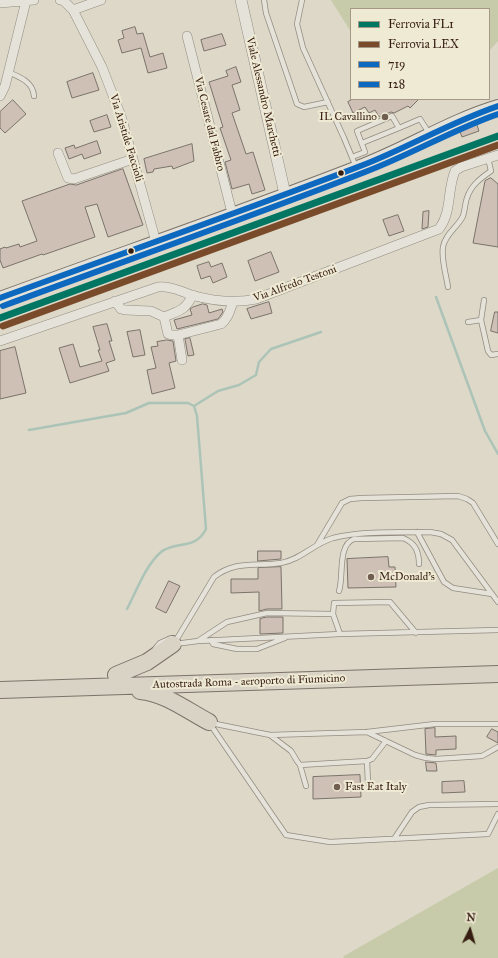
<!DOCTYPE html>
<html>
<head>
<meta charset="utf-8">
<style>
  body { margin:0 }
  #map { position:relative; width:498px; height:958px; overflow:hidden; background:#ddd8c7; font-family:"IM FELL Great Primer",serif }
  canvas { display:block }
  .legend { position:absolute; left:350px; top:8px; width:140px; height:92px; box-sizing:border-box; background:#efead4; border:1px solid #a59886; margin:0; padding:5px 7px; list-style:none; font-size:12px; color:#361d11 }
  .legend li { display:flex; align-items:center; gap:8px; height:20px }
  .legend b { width:20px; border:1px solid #a59886 }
  .north { position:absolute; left:450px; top:910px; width:40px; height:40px; -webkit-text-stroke:3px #efead4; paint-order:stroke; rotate:5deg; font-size:11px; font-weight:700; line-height:16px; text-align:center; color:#361d11 }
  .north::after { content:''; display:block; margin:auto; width:14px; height:18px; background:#361d11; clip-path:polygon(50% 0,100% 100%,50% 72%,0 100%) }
</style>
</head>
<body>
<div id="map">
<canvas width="498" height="958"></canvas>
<ul class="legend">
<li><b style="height:5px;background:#007663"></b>Ferrovia FL1</li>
<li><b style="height:5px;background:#7a4b2a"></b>Ferrovia LEX</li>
<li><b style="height:5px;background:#0c69bf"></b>719</li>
<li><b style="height:5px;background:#0c69bf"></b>128</li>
</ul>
<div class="north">N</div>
</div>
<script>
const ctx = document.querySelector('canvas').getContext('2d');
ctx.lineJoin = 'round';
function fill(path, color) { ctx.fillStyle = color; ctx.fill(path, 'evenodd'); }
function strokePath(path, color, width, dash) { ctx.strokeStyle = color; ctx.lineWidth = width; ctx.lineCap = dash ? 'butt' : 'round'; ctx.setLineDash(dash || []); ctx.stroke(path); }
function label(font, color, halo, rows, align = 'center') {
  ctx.font = font + ' "IM FELL Great Primer",serif'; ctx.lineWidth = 4; ctx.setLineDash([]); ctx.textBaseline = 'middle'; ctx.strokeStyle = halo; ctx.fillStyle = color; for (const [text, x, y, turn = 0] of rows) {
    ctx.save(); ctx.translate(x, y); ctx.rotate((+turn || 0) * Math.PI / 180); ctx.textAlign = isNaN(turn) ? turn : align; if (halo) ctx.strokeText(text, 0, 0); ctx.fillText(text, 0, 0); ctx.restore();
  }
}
const green = new Path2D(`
  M331 0H498V41L489 51V9H351V32Z
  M498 868V958H343L344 956Z`);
const stream = new Path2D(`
  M436 297 485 431 498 454
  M194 406 218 391 239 385 256 375 259 362 271 349 321 332
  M29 430 126 413 149 403H188L194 406 197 416 206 529C195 551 176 540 161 552 145 566 137 590 127 609`);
const building = new Path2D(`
  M135 27 137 34 143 33 150 57 163 53 167 68 148 73 141 48 122 53 118 40 124 38 122 31Z
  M222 34 226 45 204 51 201 40Z
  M236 67 241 82 232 85 240 110 232 113 246 154 253 152 265 190 252 194 249 184 232 189 225 162 231 160 220 128 223 127 209 82 228 76 226 71Z
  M93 73 99 90 72 98 67 82Z
  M353 99H419L410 108 408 106 394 113 391 112 379 117 375 110 369 113 365 107 353 113 348 102Z
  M13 100 26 114 5 133 0 128V112Z
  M107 115 111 127 94 132 90 121Z
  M476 122 479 131 462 137 459 129Z
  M97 141 101 153 84 159 82 154 69 159 65 148 74 145 75 148Z
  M192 144 194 161 173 169 172 166 154 169 153 172 147 173 144 159Z
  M123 169 143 225 108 237 97 204 85 207 95 237 43 255 42 254 3 268 0 260V249L5 247 6 248 19 244 20 247 37 241 22 201 70 184 76 185Z
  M491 178 498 184V247L473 243 485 181Z
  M429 211 428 227 422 229 423 212Z
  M398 215 404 231 389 236 383 220Z
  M271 252 279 272 255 281 248 261Z
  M209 262 211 267 222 263 227 277 213 283 210 276 201 279 197 266Z
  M269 302 272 313 251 319 247 309Z
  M203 304 207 305 209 313 222 309 223 312 218 319 177 329 174 320 192 315 190 309 193 307Z
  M495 312H498V333L491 331Z
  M107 324 112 341H109L115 360 106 363 109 371 70 383 59 348 73 344 80 367 102 361 98 350H100L93 327Z
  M140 330 145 355 133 357 127 332Z
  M190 338 194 355 188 356 185 339Z
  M167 340 173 341 176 361 169 363 175 388 152 394 147 370 156 368 151 347 158 346 157 342Z
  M15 347 26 393 0 399V351Z
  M258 551H281V559L258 561Z
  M388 557 389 567H395L396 587 348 588 347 559Z
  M281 567 282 609H267L259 611V592L231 593V579H258V568Z
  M169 581 180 586 166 613 156 608Z
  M267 617H283V633L260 634V619Z
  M435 728V737L456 736V749L436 750V755L426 754 425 729Z
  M492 729 498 732V743L487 737Z
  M426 762 436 763 437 771H427Z
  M360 775 361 797 313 799V777Z
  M464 781 465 792 442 793V782Z`);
const service = new Path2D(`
  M264 0 266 13 297 104 304 107 328 102
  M302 0 297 24 303 48 344 138 356 167
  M8 72C20 77 33 82 34 96
  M399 128 420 119 429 133
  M352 157 365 152 357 131 392 116 399 128 362 143
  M448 287C446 274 441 259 443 247 445 234 458 227 463 216 465 210 465 203 467 198 471 185 481 178 491 171L488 158
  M484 300 481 320 488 351 491 355 498 354
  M468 322 481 320
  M417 532 444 582 453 588 492 594
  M317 545 342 503 350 499 362 498 458 496 467 499 473 503 498 544
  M339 591C344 577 337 545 354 539L403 538C415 543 419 551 419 564
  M416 633 390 602 334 603 333 614 340 634 498 630
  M211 640 213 644 237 649H257L285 638
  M199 641 340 634
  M175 642 214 577C236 560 255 567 281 563 302 559 313 544 333 538 364 530 398 533 430 532L441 534 452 540 498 602
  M175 644 198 641 227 622 267 613 333 614
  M155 649 160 643 171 638
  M211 723 270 735 367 732 435 724H498
  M210 724 286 835 330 842 488 834 498 814
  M367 732 415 755 426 758 436 759 482 756 498 747
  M270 735 291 751 297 761 300 765 367 761 372 759 386 741
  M367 761 368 783
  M300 765 306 786
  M394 839 412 812 419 807 429 805 498 804`);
const minor = new Path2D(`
  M60 0 64 1 73 10 102 67 121 116 156 242
  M0 3 34 0
  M73 10 101 0
  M187 36 232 213
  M0 96 5 86 26 1
  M58 153 68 178 74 179 133 159
  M115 301 121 309 125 310 151 311 164 317 168 334 172 335H178L221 324C228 319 230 310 233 302
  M164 317C181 310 184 311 193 295
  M178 335 182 360
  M0 341 158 287C170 286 181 291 191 295 213 301 234 304 256 299L439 229C452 212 447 190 455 171L461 167 498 155`);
const tertiary = new Path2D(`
  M241 0 285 194`);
const secondary = new Path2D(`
  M0 298C122 253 245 211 365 164 411 146 451 120 498 106`);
const motorway = new Path2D(`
  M116 675 147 662 173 644
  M0 690 498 674
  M140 691C165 693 188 711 209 722`);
const bus1 = new Path2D(`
  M0 298C121 254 243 211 363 165 409 147 451 122 498 106`);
const bus2 = new Path2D(`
  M3 306C124 261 245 219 365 172 410 155 452 130 498 114`);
const rail1 = new Path2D(`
  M0 318 498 136`);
const rail2 = new Path2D(`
  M3 326 498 145`);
const markers = [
  [385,117,4,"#705e51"],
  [341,173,3.5,"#361d11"],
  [131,251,3.5,"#361d11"],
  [371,577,4,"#705e51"],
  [337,787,4,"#705e51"]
];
const streetNames = [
  ["Viale Alessandro Marchetti",263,97,77],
  ["Via Cesare dal Fabbro",209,124,76],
  ["Via Aristide Faccioli",126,138,73],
  ["Via Alfredo Testoni",295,284,-20],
  ["Autostrada Roma - aeroporto di Fiumicino",249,682,-2]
];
const poiNames = [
  ["IL Cavallino",377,117,"right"],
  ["McDonald's",379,577],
  ["Fast Eat Italy",345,787]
];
fill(green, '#c7cba9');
strokePath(stream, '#acc4b8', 2.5);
fill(building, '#cec0b5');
strokePath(building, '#7b736a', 1);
strokePath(service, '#938c81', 6);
strokePath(minor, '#938c81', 10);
strokePath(tertiary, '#938c81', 12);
strokePath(secondary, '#7b736a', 14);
strokePath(motorway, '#7b736a', 18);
strokePath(service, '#e5e2da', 4.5);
strokePath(minor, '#e5e2da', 9);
strokePath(tertiary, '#e5e2da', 11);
strokePath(secondary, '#e5e2da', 12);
strokePath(motorway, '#d9d3c5', 16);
strokePath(bus1, '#0c69bf', 6);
strokePath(bus2, '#0c69bf', 6);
strokePath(rail1, '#007663', 7);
strokePath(rail2, '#7a4b2a', 7);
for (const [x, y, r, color] of markers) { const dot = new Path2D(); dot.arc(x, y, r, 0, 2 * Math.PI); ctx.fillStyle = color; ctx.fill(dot); strokePath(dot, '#efead4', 1.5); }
label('11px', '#361d11', '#efead4', streetNames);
label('11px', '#361d11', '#efead4', poiNames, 'left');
</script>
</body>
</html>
